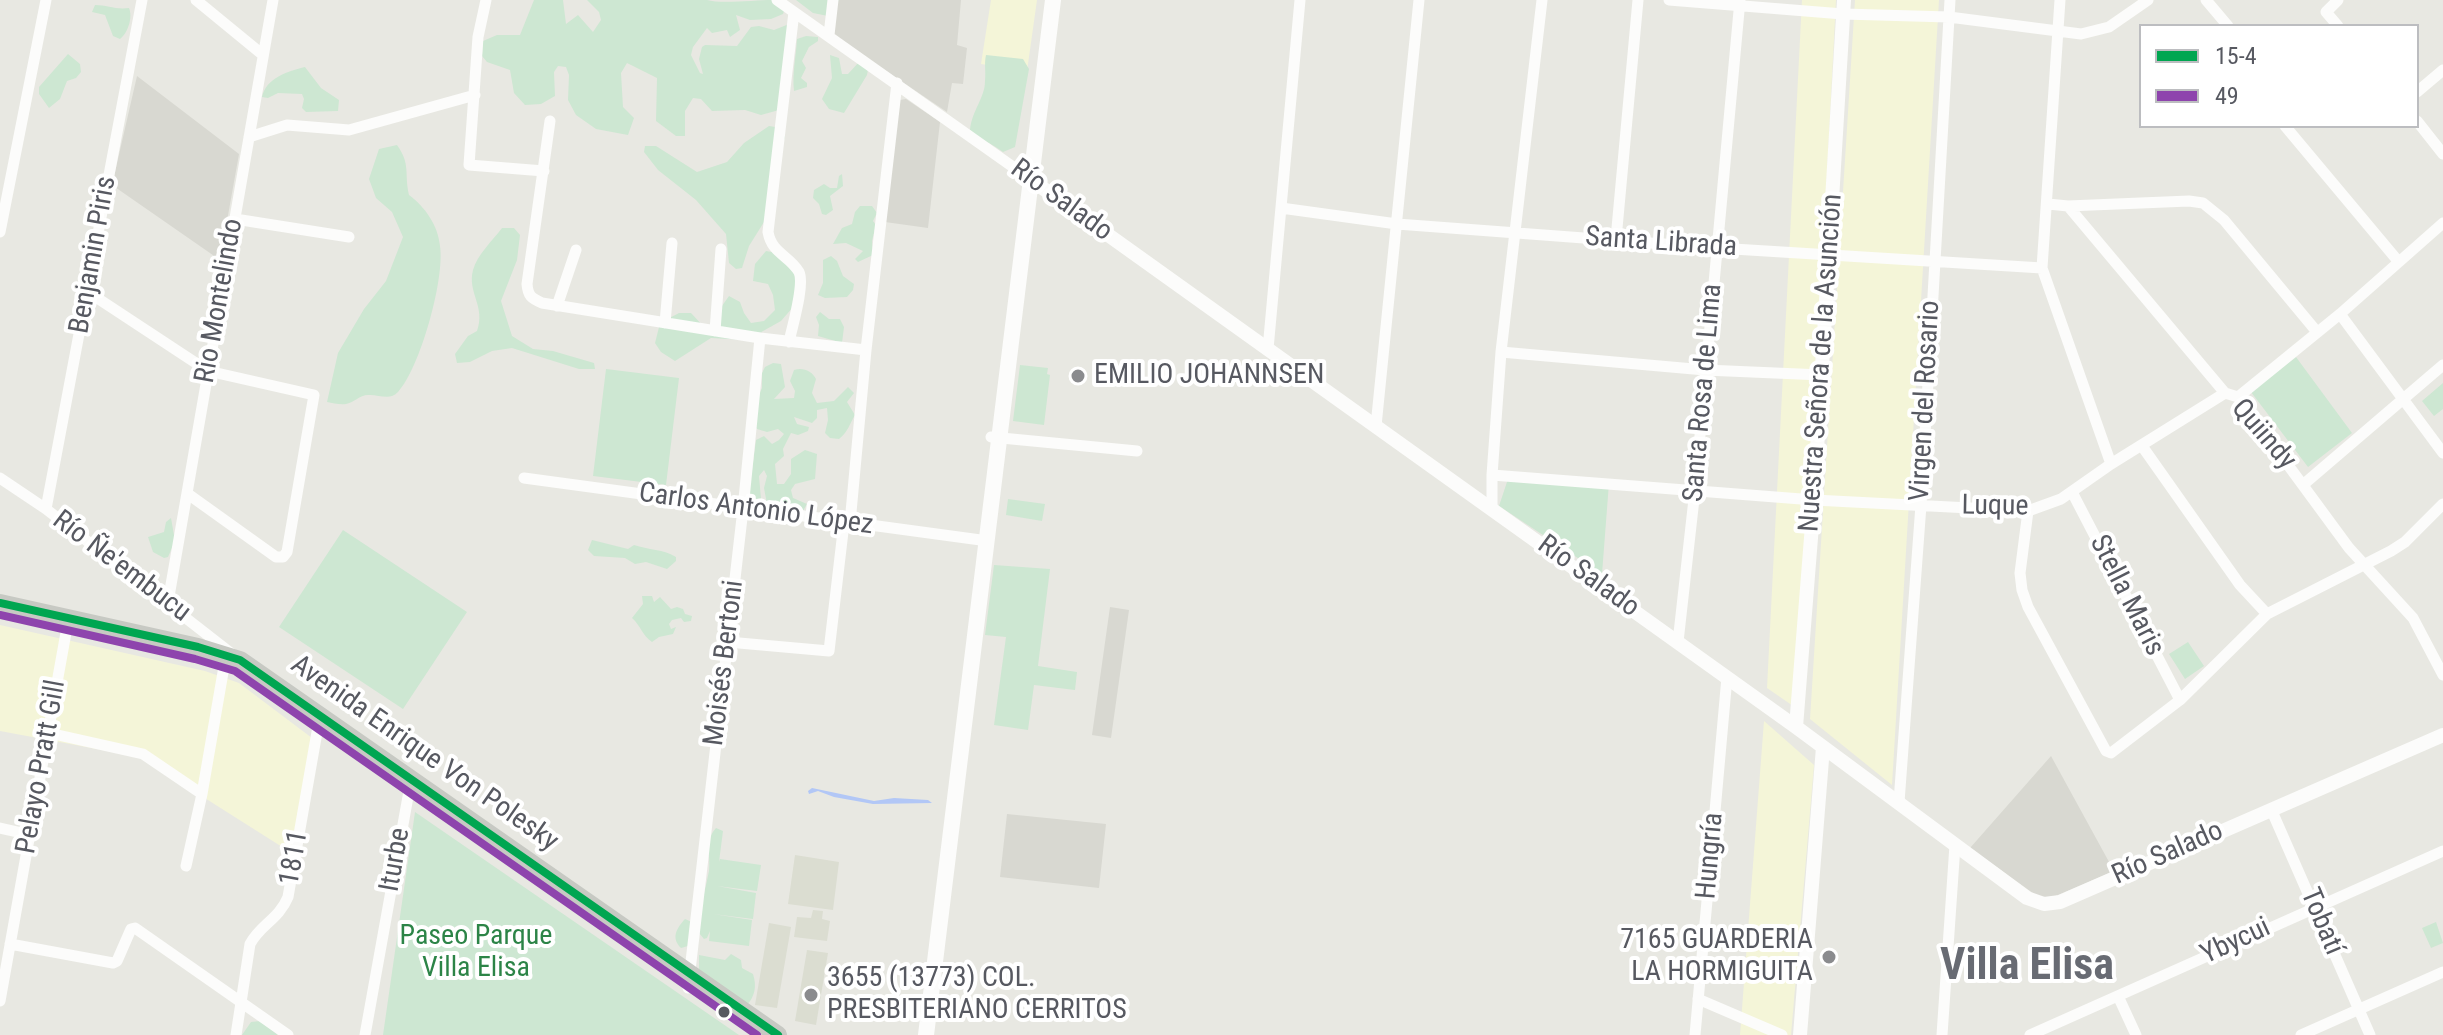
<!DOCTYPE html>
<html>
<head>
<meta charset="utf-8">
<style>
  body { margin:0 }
  #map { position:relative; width:2443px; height:1035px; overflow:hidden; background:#e8e8e2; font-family:"Roboto Condensed",sans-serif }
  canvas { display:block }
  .legend { position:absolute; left:2139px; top:24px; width:280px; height:104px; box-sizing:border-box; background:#fff; border:2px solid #bcbdc0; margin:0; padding:10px 14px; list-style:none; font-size:24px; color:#575961 }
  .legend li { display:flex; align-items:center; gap:16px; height:40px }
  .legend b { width:40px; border:2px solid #bcbdc0 }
</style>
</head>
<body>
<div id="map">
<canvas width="2443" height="1035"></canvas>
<ul class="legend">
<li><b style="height:10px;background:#00a651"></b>15-4</li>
<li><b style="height:10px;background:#8e44ad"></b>49</li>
</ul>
</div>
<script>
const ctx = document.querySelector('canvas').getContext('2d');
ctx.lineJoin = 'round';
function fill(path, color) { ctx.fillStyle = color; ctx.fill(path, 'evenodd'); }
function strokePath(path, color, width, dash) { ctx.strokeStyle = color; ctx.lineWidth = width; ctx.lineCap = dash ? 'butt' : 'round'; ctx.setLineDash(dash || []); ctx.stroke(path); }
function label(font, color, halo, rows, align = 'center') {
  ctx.font = font + ' "Roboto Condensed",sans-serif'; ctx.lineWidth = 8; ctx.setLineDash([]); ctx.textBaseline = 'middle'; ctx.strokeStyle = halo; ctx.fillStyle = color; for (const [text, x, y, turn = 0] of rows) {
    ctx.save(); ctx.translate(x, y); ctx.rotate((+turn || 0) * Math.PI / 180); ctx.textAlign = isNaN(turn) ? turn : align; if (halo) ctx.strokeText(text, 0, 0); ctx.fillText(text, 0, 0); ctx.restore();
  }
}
const commercial = new Path2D(`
  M991 0H1037L1027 71 981 64Z
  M1802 0H1836L1799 710 1767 688Z
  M1855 0H1939L1892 785 1810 719Z
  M0 625 205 671 239 683 312 738 298 857 140 757 0 731Z
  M1764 721 1814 765 1791 1035H1740Z`);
const industrial = new Path2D(`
  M837 0H961L957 45 967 48 963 84 952 83 947 112 834 36Z
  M137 76 239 154 220 260 112 185Z
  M906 99 940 122 928 228 885 222 900 100Z
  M1110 607 1129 610 1111 738 1092 735Z
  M2051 756 2114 871 2044 901 1970 848Z
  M1007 814 1106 824 1099 888 1000 877Z`);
const education = new Path2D(`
  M795 855 839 862 833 910 788 904Z
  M813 910 823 911 822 919 830 921 827 941 794 937 797 917 811 918Z
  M769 923 791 927 777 1008 755 1005Z
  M807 950 828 953 816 1025 795 1021Z`);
const green = new Path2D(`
  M534 0H563L566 24 578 15 593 32 601 20 599 12 587 0H707C720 4 756 0 772 0L784 11 783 14 771 19 750 20 736 15 740 30 730 37 727 30 712 33 707 28 693 47 691 55 700 73 703 74 699 59 702 47 705 45 737 46 751 27 759 26 774 30 789 24 779 110 761 115 745 110 712 111 701 99 693 98 685 111V136H676L656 121 657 78 627 63 621 73 623 107 634 118 628 135 596 129 576 115 568 100 569 75 566 67 558 66 554 72 555 96 541 104 525 105 514 93 510 70 487 62 482 56 483 41 497 35H520Z
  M796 0H839L828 16 813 13Z
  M95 5C107 5 116 10 129 8 133 17 128 33 120 39L113 36 105 15 92 12Z
  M806 36 818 37V41L809 47 802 61 806 68 801 78 807 83V87L794 91C792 73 796 57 797 39Z
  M68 54 80 64 81 72 76 78 67 81 60 99 49 108 39 94V87Z
  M830 55 839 58 842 74H848L859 62 869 64 867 75 844 113 829 109 822 99 832 78Z
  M986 55 1023 59 1029 69 1015 147 1003 152C992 143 979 140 970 130 972 110 985 98 985 81 986 71 984 64 986 55Z
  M305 67 321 88 339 100 338 111 306 112 302 108 304 99 302 94 278 93 268 98 262 97C266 78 288 71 305 67Z
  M769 126 782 128 785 137 777 161 769 214 749 246 742 268 736 269 729 263 726 234 696 200 658 170 644 152 645 146H656L697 172 727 162 744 143Z
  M397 145C411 165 404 172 409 195 425 207 438 225 440 246 445 279 420 368 398 392 390 401 378 394 368 395 360 395 353 403 346 404 340 405 333 403 327 402L338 353 364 309 386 281 403 237 392 212 376 198 369 179 379 149Z
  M842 174 843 186 830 196 833 210 826 215 822 214 819 204 813 198 814 190 824 184 830 188H837L839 176Z
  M860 206H872L877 213 873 221 876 225 872 241 873 255 858 262 855 259 863 251 846 243 833 244 842 228 852 224 855 212Z
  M502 228H514L520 235 517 260 501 301 512 336 533 349 553 351 594 363 595 369H579L512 348 492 351 470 362 457 363 455 354 468 336 477 331C486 306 467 293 473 270 477 255 493 240 502 228Z
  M766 251 777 253 797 268 794 306 781 321 747 340 711 338 675 361 661 352 655 343 660 323 679 313H691L705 328H712L717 313 729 296 740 302 744 313 751 323 764 321 775 310 773 295 768 284 753 281 755 264Z
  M831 256 837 261 843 276 854 284 853 290 847 297 825 298 818 295 823 283V260Z
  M820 312 829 319H840L844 327 842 343 818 336 819 325 816 317Z
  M2296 357 2352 433 2308 467 2251 392Z
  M773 363 781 364 785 387 774 399 794 398 795 391 790 381 794 370C803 367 812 371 816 379L812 393 817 403 834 401 848 387 854 393 847 402 855 415C850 423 848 432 839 439L830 438 825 433 828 420 827 408 817 410V418L812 423 794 417 797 424 809 427 808 431 798 435 791 433 783 449 784 456 775 464 777 484H784L791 474V459L805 450 817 454 815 479 795 484 791 490 793 498 807 504 803 511 767 504 764 488 767 476 764 470 759 476 761 499 755 504 748 500 756 440 764 436 772 444 779 440 784 434 778 429 767 432 757 429 755 426 758 396 762 388V373L765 367Z
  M1020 365 1048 368 1047 374 1050 375 1044 425 1013 421Z
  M606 369 679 378 666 485 593 476Z
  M2443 383V409L2434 416 2422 401Z
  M1509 476 1609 483 1602 574 1499 506Z
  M1008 499 1045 504 1042 521 1006 515Z
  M171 518 175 541 168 557 164 558 153 552 148 537 164 532 166 522Z
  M343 530 467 612 403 709 279 627Z
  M592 540 628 549 634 545C648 550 664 549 676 557V561L667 569 646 562 635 564 625 558 594 556 588 550Z
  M994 565 1050 569 1038 666 1077 672 1075 690 1034 685 1028 730 994 725 1006 637 985 635Z
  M642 596H652L654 602 660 597 671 609 677 607 683 609 685 614 692 616 691 621 684 622 681 618 672 620 669 624 671 629 676 627 673 634 659 637 652 642C642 635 641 626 632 618L643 604Z
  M2188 642 2204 666 2185 679 2169 654Z
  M415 812 739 1035H383Z
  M716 828 723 831 719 862 720 859 761 865 757 891 717 886 756 893 753 919 713 914 752 920 749 946 709 941 710 931 707 938 704 939 699 933 688 946 681 948C671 938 676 929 685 919L694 923 698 917C702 902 706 886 709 871 711 856 704 841 716 828Z
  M2436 922 2443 943 2431 948 2422 928Z
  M731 954 741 960 742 968 753 974C757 986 755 997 746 1006L699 975V955L725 960Z
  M260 1021 278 1035H242L251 1022Z`);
const water = new Path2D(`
  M812 788 874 801 894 798 928 800 932 803 873 804 834 797 818 791 809 794 808 791Z`);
const minor = new Path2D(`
  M196 0 263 55
  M486 0 478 37 469 165 544 171
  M777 0 1023 174
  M1669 0 1843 14 1949 17 2081 34 2109 27 2148 0
  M2060 0 2042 268 2111 464
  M2206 0 2228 26
  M2338 0 2326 12 2338 26
  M829 35 833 0
  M2417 92 2443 70
  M550 121 527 284C528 296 531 298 542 303L760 338 866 350
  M2417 121 2443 154
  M2285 126 2398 261
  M249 137 287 125 349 130 475 95
  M2048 204 2068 206 2189 201 2203 203 2224 220 2317 332
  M2068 206 2225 393 2238 397 2349 548 2413 618 2443 675
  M1281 208 1397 224 1717 248 2042 268
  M235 219 349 237
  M0 232 46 0
  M1616 239 1638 0
  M88 292 208 371 314 395 287 552 283 557H276L188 494
  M557 306 576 250
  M2340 314 2443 453
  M665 323 672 243
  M715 331 721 249
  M789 342C792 327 805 285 799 272 789 255 772 254 768 232L794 12
  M1268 349 1300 0
  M1501 352 1705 370 1822 375
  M2238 397 2340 314 2443 223
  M1376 426 1419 0
  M991 437 1137 451
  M2142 446 2240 585 2267 614
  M1492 475 1814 500 2028 511 2061 499 2111 464 2225 393
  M0 478 46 509 232 654
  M524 478 988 541
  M2304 484 2443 365
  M2072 492 2180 700
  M46 509 142 0
  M1492 509V475L1501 352 1542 0
  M2028 511 2020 573 2022 590 2028 607 2106 751 2111 753 2180 700 2267 614 2391 551 2405 542 2443 504
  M850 523 866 350 897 83
  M168 602 273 0
  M728 642 829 651 844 523
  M1678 642 1695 490 1740 0
  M49 733 143 754 202 794
  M1899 802 1921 505 1950 0
  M2271 809 2370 1035
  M0 828 31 835
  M186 866 202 794 226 655
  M10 944 113 963 117 961 131 929 135 928 288 1035
  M688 988 743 509 760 338
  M2118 996 2136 1035
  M1698 999 1782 1035
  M0 1001 67 627
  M236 1035 250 944C260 925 279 919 288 897L320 715
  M365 1035 411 780
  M1695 1035 1727 677
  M1942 1035 1955 845
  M2030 1035 2443 851
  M2301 1035 2443 972`);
const tertiary = new Path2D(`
  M1023 174 1796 727 2027 898 2044 904 2060 902 2443 735
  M1796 727 1814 500 1844 0
  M1800 1035 1823 747`);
const secondary = new Path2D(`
  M926 1035 1053 0`);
const primary = new Path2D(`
  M0 603 198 647 240 660 778 1035`);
const bus1 = new Path2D(`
  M0 603 198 647 240 660 778 1035`);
const bus2 = new Path2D(`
  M0 615 195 659 235 671 757 1035`);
const markers = [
  [1078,376,8,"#8a8b8e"],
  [1829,957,8,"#8a8b8e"],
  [811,995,8,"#8a8b8e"],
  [724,1012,7,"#575961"]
];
const streetNames = [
  ["Río Salado",1061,201,36],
  ["Santa Librada",1661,243,4],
  ["Benjamin Piris",94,255,-80],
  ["Rio Montelindo",220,301,-80],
  ["Nuestra Señora de la Asunción",1822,363,-86],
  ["Santa Rosa de Lima",1704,393,-85],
  ["Virgen del Rosario",1926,401,-87],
  ["Quiindy",2263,435,49],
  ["Luque",1995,507,1],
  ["Carlos Antonio López",756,510,8],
  ["Río Ñe'embucu",121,567,37],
  ["Río Salado",1588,577,36],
  ["Stella Maris",2126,596,63],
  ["Moisés Bertoni",725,663,-83],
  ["Avenida Enrique Von Polesky",424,754,35],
  ["Pelayo Pratt Gill",42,767,-80],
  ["Río Salado",2168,854,-24],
  ["Hungría",1711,856,-85],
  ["1811",295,858,-80],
  ["Iturbe",396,860,-80],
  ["Tobatí",2321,922,67],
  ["Ybycui",2236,942,-25]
];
const poiNames = [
  ["EMILIO JOHANNSEN",1094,376],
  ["7165 GUARDERIA",1813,941,"right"],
  ["LA HORMIGUITA",1813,973,"right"],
  ["3655 (13773) COL.",827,979],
  ["PRESBITERIANO CERRITOS",827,1011]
];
const parkNames = [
  ["Paseo Parque",476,937],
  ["Villa Elisa",476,969]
];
const townNames = [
  ["Villa Elisa",2027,968]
];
fill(commercial, '#f4f5d8');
fill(industrial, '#d8d8d1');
fill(education, '#dbddd1');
fill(green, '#cde7d2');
fill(water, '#b2c7f6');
strokePath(minor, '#fcfcfb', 11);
strokePath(tertiary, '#fcfcfb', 14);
strokePath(secondary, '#fcfcfb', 16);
strokePath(primary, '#c7c9c3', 18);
strokePath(bus1, '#00a651', 8);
strokePath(bus2, '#8e44ad', 8);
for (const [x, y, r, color] of markers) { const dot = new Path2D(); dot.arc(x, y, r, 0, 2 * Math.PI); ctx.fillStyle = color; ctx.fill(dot); strokePath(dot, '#fff', 3); }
label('28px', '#575961', '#fff', streetNames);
label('28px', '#575961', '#fff', poiNames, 'left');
label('28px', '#2c8447', '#fff', parkNames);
label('bold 44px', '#686b73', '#fff', townNames);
</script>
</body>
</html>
